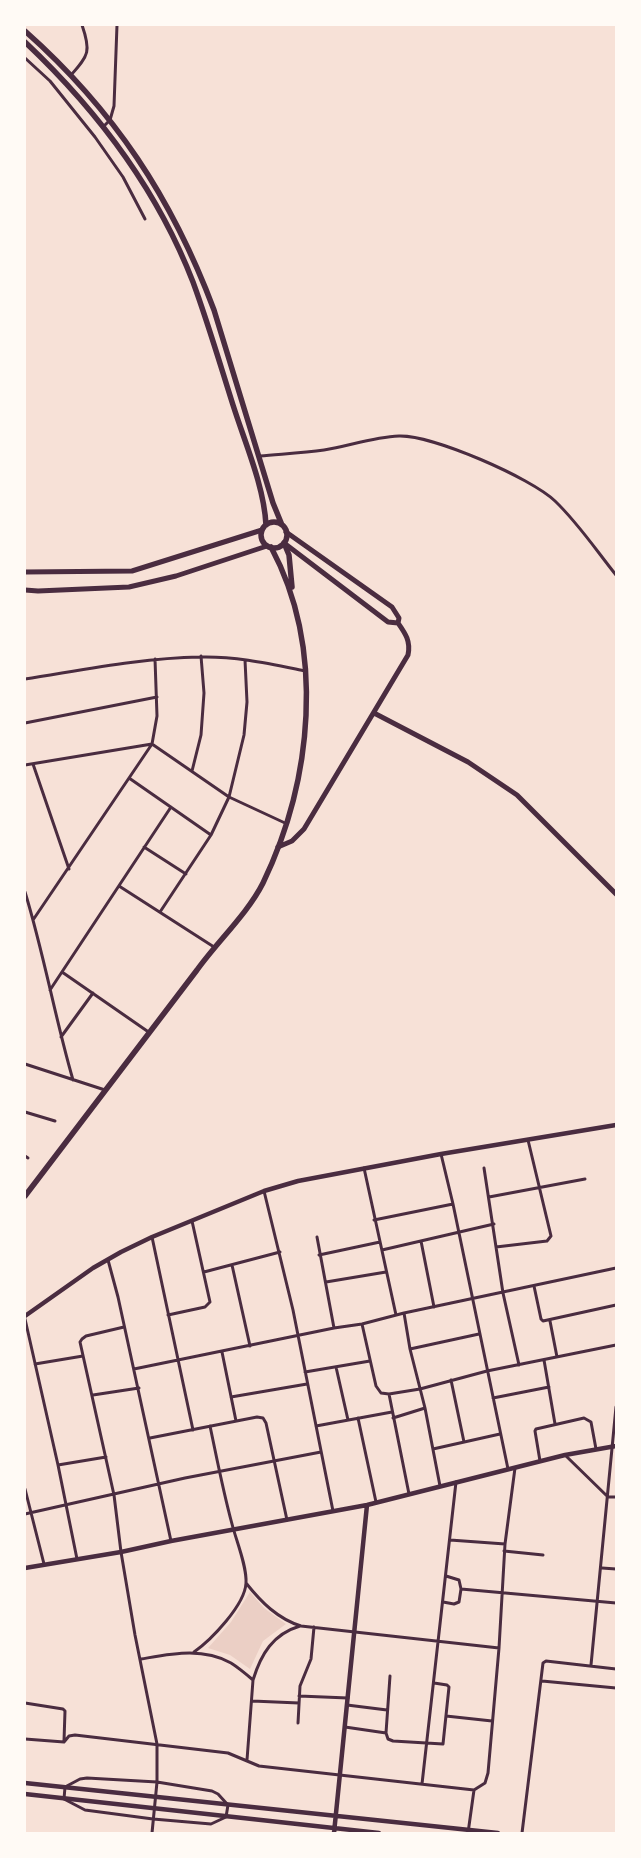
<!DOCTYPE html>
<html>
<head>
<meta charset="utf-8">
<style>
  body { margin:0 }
  #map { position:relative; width:641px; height:1858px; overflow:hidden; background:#f7e1d7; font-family:"DM Sans",sans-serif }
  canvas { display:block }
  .frame { position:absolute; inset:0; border:26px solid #fffaf5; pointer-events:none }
</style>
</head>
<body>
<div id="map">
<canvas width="641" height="1858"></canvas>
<div class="frame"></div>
</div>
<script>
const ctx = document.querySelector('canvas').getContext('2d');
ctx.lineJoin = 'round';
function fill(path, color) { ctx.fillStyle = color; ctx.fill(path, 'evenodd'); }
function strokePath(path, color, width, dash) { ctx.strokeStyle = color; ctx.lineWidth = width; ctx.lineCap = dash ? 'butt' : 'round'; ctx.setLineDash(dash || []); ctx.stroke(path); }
const green = new Path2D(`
  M250 1592 264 1608 286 1624 263 1641 250 1669 230 1655 208 1648 231 1622Z`);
const minor = new Path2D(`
  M25 58 50 81 95 137 123 177 145 219
  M71 75C89 55 91 51 82 25
  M104 126 110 120 114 106 117 25
  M260 456C281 454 303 453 324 450 349 446 373 437 399 436 433 435 531 478 555 501 578 523 596 550 616 575
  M25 679C83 670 141 658 200 657 236 656 271 664 306 671
  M25 723 157 697
  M33 764 69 869
  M25 765 152 744 229 797 285 823
  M192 771 201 735 204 693 201 656
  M129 778 211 835
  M144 847 186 874
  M119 886 214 947
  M25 892C44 954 55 1018 73 1080
  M160 912 211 835 229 797 244 735 247 702 245 660
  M33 920 152 744 157 716 155 659
  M62 972 150 1033
  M50 990 171 807
  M61 1037 93 993
  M25 1064 105 1090
  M25 1112 55 1121
  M441 1154 453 1204 508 1469
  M25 1156 28 1158
  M364 1168 396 1315
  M484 1168 503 1293 519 1365
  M264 1191 293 1310 333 1511
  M489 1197 585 1179
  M374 1220 453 1204
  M152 1237 193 1430
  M317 1237 334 1328
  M421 1241 434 1307
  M496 1247 547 1241 551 1236 528 1140
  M382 1250 494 1224
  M319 1255 380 1242
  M108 1260 118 1297 171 1541
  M232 1265 250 1346
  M204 1272 280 1252
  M326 1282 386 1272
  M534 1286 541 1319 543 1321 616 1305
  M404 1313 410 1349 425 1408 440 1486
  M168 1315 205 1307 210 1302 192 1221
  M25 1319 58 1465 77 1559
  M550 1321 557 1357
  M362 1324 376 1386 381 1393 389 1394 420 1389 487 1371 616 1345
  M124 1327 86 1336 82 1339 80 1342 114 1495 121 1552 135 1635 157 1744V1782L152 1833
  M410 1349 479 1334
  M222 1352 236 1421
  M544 1360 555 1424
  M35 1364 83 1356
  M336 1367 348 1420
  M134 1369 334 1328 362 1324 404 1313 616 1268
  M305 1372 370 1361
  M451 1380 464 1442
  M389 1394 409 1494
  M93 1395 139 1388
  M231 1397 307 1384
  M493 1398 549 1387
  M358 1418 376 1502
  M393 1418 425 1408
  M316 1426 392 1412
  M150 1438 257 1417 263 1418 266 1423 287 1520
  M433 1449 500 1434
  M565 1455 608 1497H616
  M540 1461 535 1431 536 1429 584 1418 591 1422 596 1449
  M58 1465 106 1457
  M25 1489 44 1564
  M25 1514 185 1478 321 1452
  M450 1540 505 1544
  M504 1551 543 1555
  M602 1568 616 1569
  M446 1576 459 1580 461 1589 616 1603
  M246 1583C261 1602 278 1619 301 1626L499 1648
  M443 1602 454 1604 459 1602 461 1589
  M194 1652C211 1640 245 1605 246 1583 247 1566 236 1540 232 1524 223 1491 217 1459 210 1426
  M141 1659C171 1654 202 1647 231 1663 239 1668 246 1674 253 1680
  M591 1665 616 1407
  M390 1676 386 1733 388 1739 393 1741 443 1744 449 1687 447 1685 434 1683
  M542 1681 616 1688
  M299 1696 348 1698
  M252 1701 299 1703
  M25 1703 63 1709 65 1711 64 1741
  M347 1705 387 1710
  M446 1716 492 1721
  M298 1723 300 1686 311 1659 314 1627
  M345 1727 386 1733
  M25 1739 64 1742 69 1736 75 1735 228 1753 259 1766 474 1790
  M247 1760 253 1680C261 1654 273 1634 300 1626
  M87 1778 157 1782 212 1791 218 1794 228 1805 226 1817 211 1824 153 1819 85 1810 64 1799 65 1787 80 1779Z
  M422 1784 456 1482
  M474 1790 485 1783 488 1773 499 1648 505 1544 515 1468
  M468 1833 474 1790
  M522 1833 543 1663 546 1661 616 1669`);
const tertiary = new Path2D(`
  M25 1316 93 1268 121 1252 152 1237 264 1191 298 1181 441 1154 616 1125
  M25 1568 121 1552 171 1541 367 1505 565 1455 616 1446
  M25 1783 498 1833
  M25 1794 379 1833
  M334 1833 367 1505`);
const secondary = new Path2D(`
  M284 543 388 622 398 623
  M25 572 132 571 262 530
  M25 590 38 591 129 587 176 576 267 546
  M374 713 468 762 517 795 616 894
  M278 847 292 841 304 829 408 655C411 641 405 633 398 623L399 618 392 607 286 532`);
const primary = new Path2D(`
  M284 543 289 555 292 587
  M25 1196C82 1120 140 1045 197 970 217 942 248 913 263 883 312 781 326 650 271 547`);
const trunk = new Path2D(`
  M25 31C114 110 172 198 214 310L273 503 282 525
  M25 42C97 110 157 189 193 282 208 323 220 364 233 405 245 443 264 486 266 525
  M261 535a13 13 0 1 1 26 0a13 13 0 1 1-26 0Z`);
fill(green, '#ebcfc5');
strokePath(minor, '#4a2c40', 3);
strokePath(tertiary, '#4a2c40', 4.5);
strokePath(secondary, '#4a2c40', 5);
strokePath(primary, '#4a2c40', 5.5);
strokePath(trunk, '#4a2c40', 5.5);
</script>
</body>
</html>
